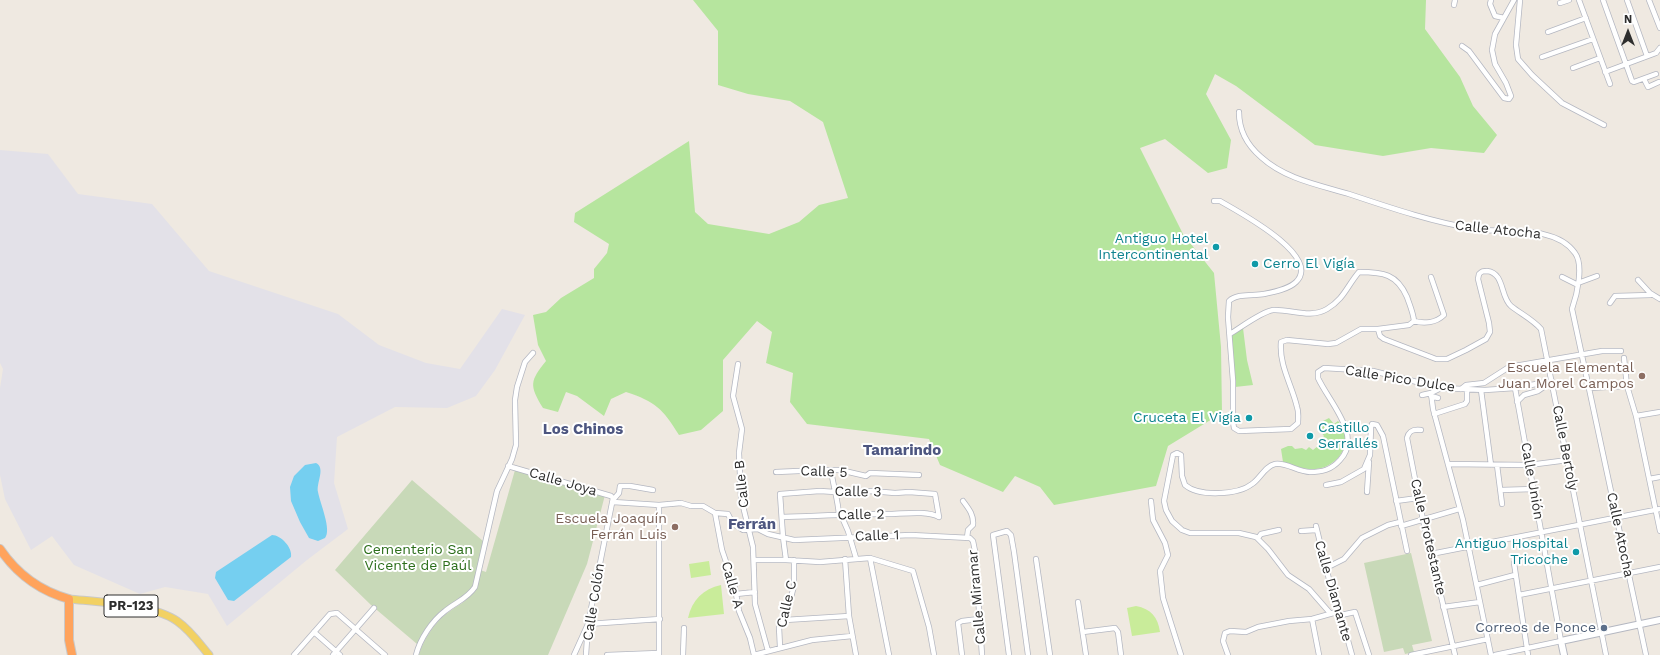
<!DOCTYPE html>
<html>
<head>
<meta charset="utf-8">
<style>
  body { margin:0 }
  #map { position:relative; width:1660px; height:655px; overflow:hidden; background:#efe9e1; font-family:"Work Sans",sans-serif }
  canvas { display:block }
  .north { position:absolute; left:1608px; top:12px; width:40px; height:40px; -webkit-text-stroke:3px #fff; paint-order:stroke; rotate:0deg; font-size:11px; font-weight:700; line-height:16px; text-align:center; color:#2e2e2e }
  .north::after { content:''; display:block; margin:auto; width:14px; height:18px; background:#2e2e2e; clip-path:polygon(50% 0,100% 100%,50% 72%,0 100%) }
</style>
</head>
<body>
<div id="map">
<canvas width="1660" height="655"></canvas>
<div class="north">N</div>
</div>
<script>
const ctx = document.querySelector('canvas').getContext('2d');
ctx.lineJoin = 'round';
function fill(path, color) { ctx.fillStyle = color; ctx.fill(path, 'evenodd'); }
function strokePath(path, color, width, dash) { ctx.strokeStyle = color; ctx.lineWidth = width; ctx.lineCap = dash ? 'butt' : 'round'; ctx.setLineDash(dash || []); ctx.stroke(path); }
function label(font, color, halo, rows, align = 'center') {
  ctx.font = font + ' "Work Sans",sans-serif'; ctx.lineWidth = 4; ctx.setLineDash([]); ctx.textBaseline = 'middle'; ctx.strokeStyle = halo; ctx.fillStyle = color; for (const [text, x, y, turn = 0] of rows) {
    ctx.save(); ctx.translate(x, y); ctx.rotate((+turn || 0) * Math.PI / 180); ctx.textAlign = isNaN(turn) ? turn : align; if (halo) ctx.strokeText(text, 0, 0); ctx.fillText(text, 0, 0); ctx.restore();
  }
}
const industrial = new Path2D(`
  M0 150 48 154 78 194 152 204 209 271 338 314 379 345 426 363 460 369 502 309 525 315 495 370 476 396 447 408 395 407 337 437 334 483 348 529 307 560 227 626 208 594 165 587 140 594 74 565 52 536 31 550 5 499 0 475V388L3 369 0 363Z`);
const green = new Path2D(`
  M693 0H1426L1425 29 1460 77 1473 106 1497 135 1484 153 1431 148 1383 156 1315 145 1236 86 1215 74 1206 94 1231 140 1227 168 1208 173 1165 139 1140 148 1183 234 1214 273 1221 347 1222 413 1168 446 1156 486 1054 505 1040 487 1015 476 1003 492 940 465 929 439 807 424 790 402 793 373 766 363 772 332 757 321 723 360V411L701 430 679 435C662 408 656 402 626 392L611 399 604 416 577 396 566 392 558 412 543 408C529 385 530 381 546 361L538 345 533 315 546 312 561 298 594 278V269L607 253 609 244 574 222 575 213 689 141 695 212 708 224 769 234 799 222 819 205 848 198 823 122 790 101 748 94 718 85V31Z
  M1243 328 1247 360 1253 385 1235 387 1231 337 1232 334Z
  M1329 418 1334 424 1338 421C1341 425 1343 428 1345 432 1350 450 1333 468 1316 469 1304 470 1294 466 1283 462L1281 449 1288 446H1292L1295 449 1302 448 1306 450 1309 447 1313 450 1318 446 1324 436 1321 432V422Z`);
const cemetery = new Path2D(`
  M515 470 605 495 587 564 548 655H419C422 642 435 622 446 614 456 606 467 602 474 591 478 585 478 577 480 570L486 572Z
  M412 480 483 541 473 588 462 599 446 607 425 630 419 643 417 644 371 605 335 570Z
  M1411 553 1432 641 1412 645 1414 652 1405 654 1403 648 1384 652 1364 563Z`);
const pitch = new Path2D(`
  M709 561 711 575 691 578 689 564Z
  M721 585 724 614 688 618C692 600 703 589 721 585Z
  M1136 606C1151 609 1158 617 1160 632L1132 636 1127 608Z`);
const water = new Path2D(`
  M316 463C326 468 316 483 318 492 320 503 332 530 325 538L318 541 309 538 300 522 291 501 290 487 294 476 305 465Z
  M272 535C281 535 293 548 291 557L234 601 228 600 215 578 216 572Z`);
const street = new Path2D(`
  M1491 0 1490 4 1495 16 1504 18
  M1520 0 1516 45 1518 59 1532 75 1562 103 1604 125
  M1579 0 1610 84
  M1603 0 1632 81 1634 82 1656 74
  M1627 0 1647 56
  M1649 0 1660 28
  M1560 3 1569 0
  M1454 5 1455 0
  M1548 32 1586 18
  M1462 46 1469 51 1504 98 1509 99 1511 96 1506 83 1495 64 1492 50 1495 34 1514 0
  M1542 57 1593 39
  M1573 68 1600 58
  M1605 72 1656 53 1660 48
  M1644 79 1648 87 1659 82
  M1239 112C1239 130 1247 145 1261 157 1285 179 1319 185 1349 194 1391 208 1432 222 1475 229 1505 234 1555 224 1575 253 1584 265 1577 295 1572 309L1646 655
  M1214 201H1220C1237 211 1323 256 1296 282 1289 289 1274 292 1264 294 1254 296 1237 293 1229 301L1228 317 1233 381V422L1234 428 1239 431 1291 429 1298 423C1298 418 1299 412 1297 407 1292 385 1279 366 1281 342L1287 340 1328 344 1336 343 1361 329H1378L1409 325 1414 321C1413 312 1410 306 1407 297 1397 274 1383 272 1359 272 1347 286 1344 299 1327 309 1310 319 1291 309 1273 310 1261 312 1240 328 1230 334
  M1562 277 1578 285
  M1638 280 1650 293 1660 299
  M1578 283 1597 276
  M1610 303 1615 296 1651 295
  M1414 321C1424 324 1436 323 1444 315L1431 277
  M1378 329 1380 336 1384 339 1436 359H1447L1466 350 1486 339 1490 332 1489 323 1478 279 1479 274C1482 271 1483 271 1487 271 1505 273 1500 297 1511 306 1521 314 1532 319 1541 329L1606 655
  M1624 358 1627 386 1636 416 1660 531
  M738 364 733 396 742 429 739 453 741 498 753 547 755 604 768 651
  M1441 388 1431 393 1433 409 1463 520 1491 655
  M1589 388 1627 386
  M1461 389 1466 385 1484 383 1509 367 1602 351H1621
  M1481 390 1491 465
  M1422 395 1431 393
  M1431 396 1438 398
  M1517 402 1524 395 1538 391 1551 382
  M1434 414 1465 404 1467 401V389
  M1636 416 1660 412
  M1421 430C1414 429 1409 430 1407 438L1423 520 1455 655
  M1448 464 1529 465 1568 460
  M1497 465 1502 504
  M508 466 611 496 613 498 588 624 586 655
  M831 470C833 485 838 500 839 515
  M776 472 822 470H840L866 476 870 473 919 475
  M1649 479 1660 477
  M1326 485 1341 482 1364 469 1370 455 1371 427 1372 424 1377 425 1383 436 1407 551
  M1501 490 1534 489
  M1367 492 1369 462
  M613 500 619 493 620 486H630L653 490
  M963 501C969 509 974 515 973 525L968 530 967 538
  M1151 501 1153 520 1165 543 1168 555 1160 571 1163 598 1181 655
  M1396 501 1418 498
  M613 502 659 505 681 503 691 506H703L715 513 728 514 733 524 740 528 743 530 758 529 768 534 794 540 911 535 970 538 973 541 975 551 982 655
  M715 513 722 550 735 588 739 611 750 638 754 655
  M841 515 848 531 856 558
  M782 517C817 516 852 514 887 514 902 514 927 510 939 517
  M1316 526 1337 612 1341 615 1352 655
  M1401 526 1459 509
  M1301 531 1316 530
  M1258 538 1261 534 1279 530
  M1431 554 1660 509
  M870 558 889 655
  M845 559 849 616 856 655
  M1036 559 1050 655
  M754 560H786L820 562 870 558 913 571 929 627 934 655
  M786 560 783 537 780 494 820 491 835 492 854 491 863 492 871 491 895 493 909 492 935 494 939 517
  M1514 563 1528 655
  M1326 568 1344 559 1362 538 1388 525 1400 522
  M1477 585 1515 575
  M736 594 755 592
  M1519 595 1660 567
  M1078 602 1086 655
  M1443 607 1480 602
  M1330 613 1309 589 1288 575 1268 549 1256 537 1239 533H1190L1182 530 1172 521 1166 510 1164 501 1173 455 1177 453 1181 455 1182 476 1185 485C1199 497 1238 495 1252 484 1260 479 1265 466 1275 464 1286 462 1298 472 1310 472 1322 472 1331 470 1340 460 1363 436 1329 402 1318 378V372L1324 368 1373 371 1441 388 1485 390 1515 388 1552 381
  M1341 615 1355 612 1369 655
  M1312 619 1319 655
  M785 620 849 616
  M314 632 340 655
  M1083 632 1115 628 1118 632 1121 655
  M780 647 779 627 785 620 794 586V560
  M294 655 330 614 337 613 385 655
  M333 655 374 608
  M416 655C420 639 432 621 445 611 456 602 467 599 475 587L497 491 512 459 516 445 515 400 517 387 525 362 533 353
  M574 655 588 624 660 619
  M607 655 659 653
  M659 655V505
  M683 655 684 628
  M754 655 812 640 852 636
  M962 655 958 623 962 621 979 619
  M1009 655 993 535 1007 531 1011 535 1014 552 1028 655
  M1228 655 1223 641 1225 633 1230 631 1246 632 1258 627 1289 621 1312 619 1337 612
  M1411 655 1488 639
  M1495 655 1561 641 1515 388`);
const secondary = new Path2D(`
  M1564 655 1561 641 1660 620`);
const primary = new Path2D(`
  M69 599C99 602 152 604 177 621 190 630 199 643 209 655`);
const highway = new Path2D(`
  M0 549C17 574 40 591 69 599V640L72 655`);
const markers = [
  [1216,247,4,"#0f9aa8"],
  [1255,264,4,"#0f9aa8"],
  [1642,376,4,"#8d6e63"],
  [1249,418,4,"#0f9aa8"],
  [1310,436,4,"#0f9aa8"],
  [675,527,4,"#8d6e63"],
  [1576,552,4,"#0f9aa8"],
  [1604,628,4,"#5c6f8a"]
];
const shields = [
  [131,606,54]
];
const shieldNames = [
  ["PR-123",131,606]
];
const streetNames = [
  ["Calle Atocha",1498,230,6],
  ["Calle Pico Dulce",1400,379,9],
  ["Calle Bertoly",1565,448,79],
  ["Calle 5",824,472,2],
  ["Calle Unión",1532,481,80],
  ["Calle Joya",563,482,16],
  ["Calle B",742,484,-96],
  ["Calle 3",858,492,1],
  ["Calle 2",861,515,-1],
  ["Calle Atocha",1620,535,78],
  ["Calle 1",877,536,-2],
  ["Calle Protestante",1428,537,77],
  ["Calle A",732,585,74],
  ["Calle Diamante",1333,591,74],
  ["Calle Miramar",977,597,-95],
  ["Calle Colón",594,602,-81],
  ["Calle C",787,604,-77]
];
const cultureNames = [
  ["Antiguo Hotel",1208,239],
  ["Intercontinental",1208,255],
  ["Cerro El Vigía",1263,264,"left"],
  ["Cruceta El Vigía",1241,418],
  ["Castillo",1318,428,"left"],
  ["Serrallés",1318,444,"left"],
  ["Antiguo Hospital",1568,544],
  ["Tricoche",1568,560]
];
const educationNames = [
  ["Escuela Elemental",1634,368],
  ["Juan Morel Campos",1634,384],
  ["Escuela Joaquín",667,519],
  ["Ferrán Luis",667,535]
];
const parkNames = [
  ["Cementerio San",418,550],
  ["Vicente de Paúl",418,566]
];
const serviceNames = [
  ["Correos de Ponce",1596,628]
];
const neighbourhoodNames = [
  ["Los Chinos",583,430],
  ["Tamarindo",902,451],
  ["Ferrán",752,525]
];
fill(industrial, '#e3e1e8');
fill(green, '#b6e59e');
fill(cemetery, '#c8d9b8');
fill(pitch, '#c9ec9a');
fill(water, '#75cff0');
strokePath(street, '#b4b7c1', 6);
strokePath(secondary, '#b4b7c1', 8);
strokePath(primary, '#c9c9c9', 9);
strokePath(highway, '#c9c9c9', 10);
strokePath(street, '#fff', 4.5);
strokePath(secondary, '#fff', 6);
strokePath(primary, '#f2d163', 7);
strokePath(highway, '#ffa35c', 8);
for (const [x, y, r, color] of markers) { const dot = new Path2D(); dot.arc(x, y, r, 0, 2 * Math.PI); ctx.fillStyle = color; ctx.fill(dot); strokePath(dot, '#fff', 1.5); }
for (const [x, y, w] of shields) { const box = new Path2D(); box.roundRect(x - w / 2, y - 11, w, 22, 3); ctx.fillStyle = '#fff'; ctx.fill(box); strokePath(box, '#2e2e2e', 1); }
label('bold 13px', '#2e2e2e', null, shieldNames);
label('14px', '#2e2e2e', '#fff', streetNames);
label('14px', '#0d838f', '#fff', cultureNames, 'right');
label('14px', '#785e54', '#fff', educationNames, 'right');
label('14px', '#2c6e1b', '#fff', parkNames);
label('14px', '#4e5e75', '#fff', serviceNames, 'right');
label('bold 15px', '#4d5680', '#fff', neighbourhoodNames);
</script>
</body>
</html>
